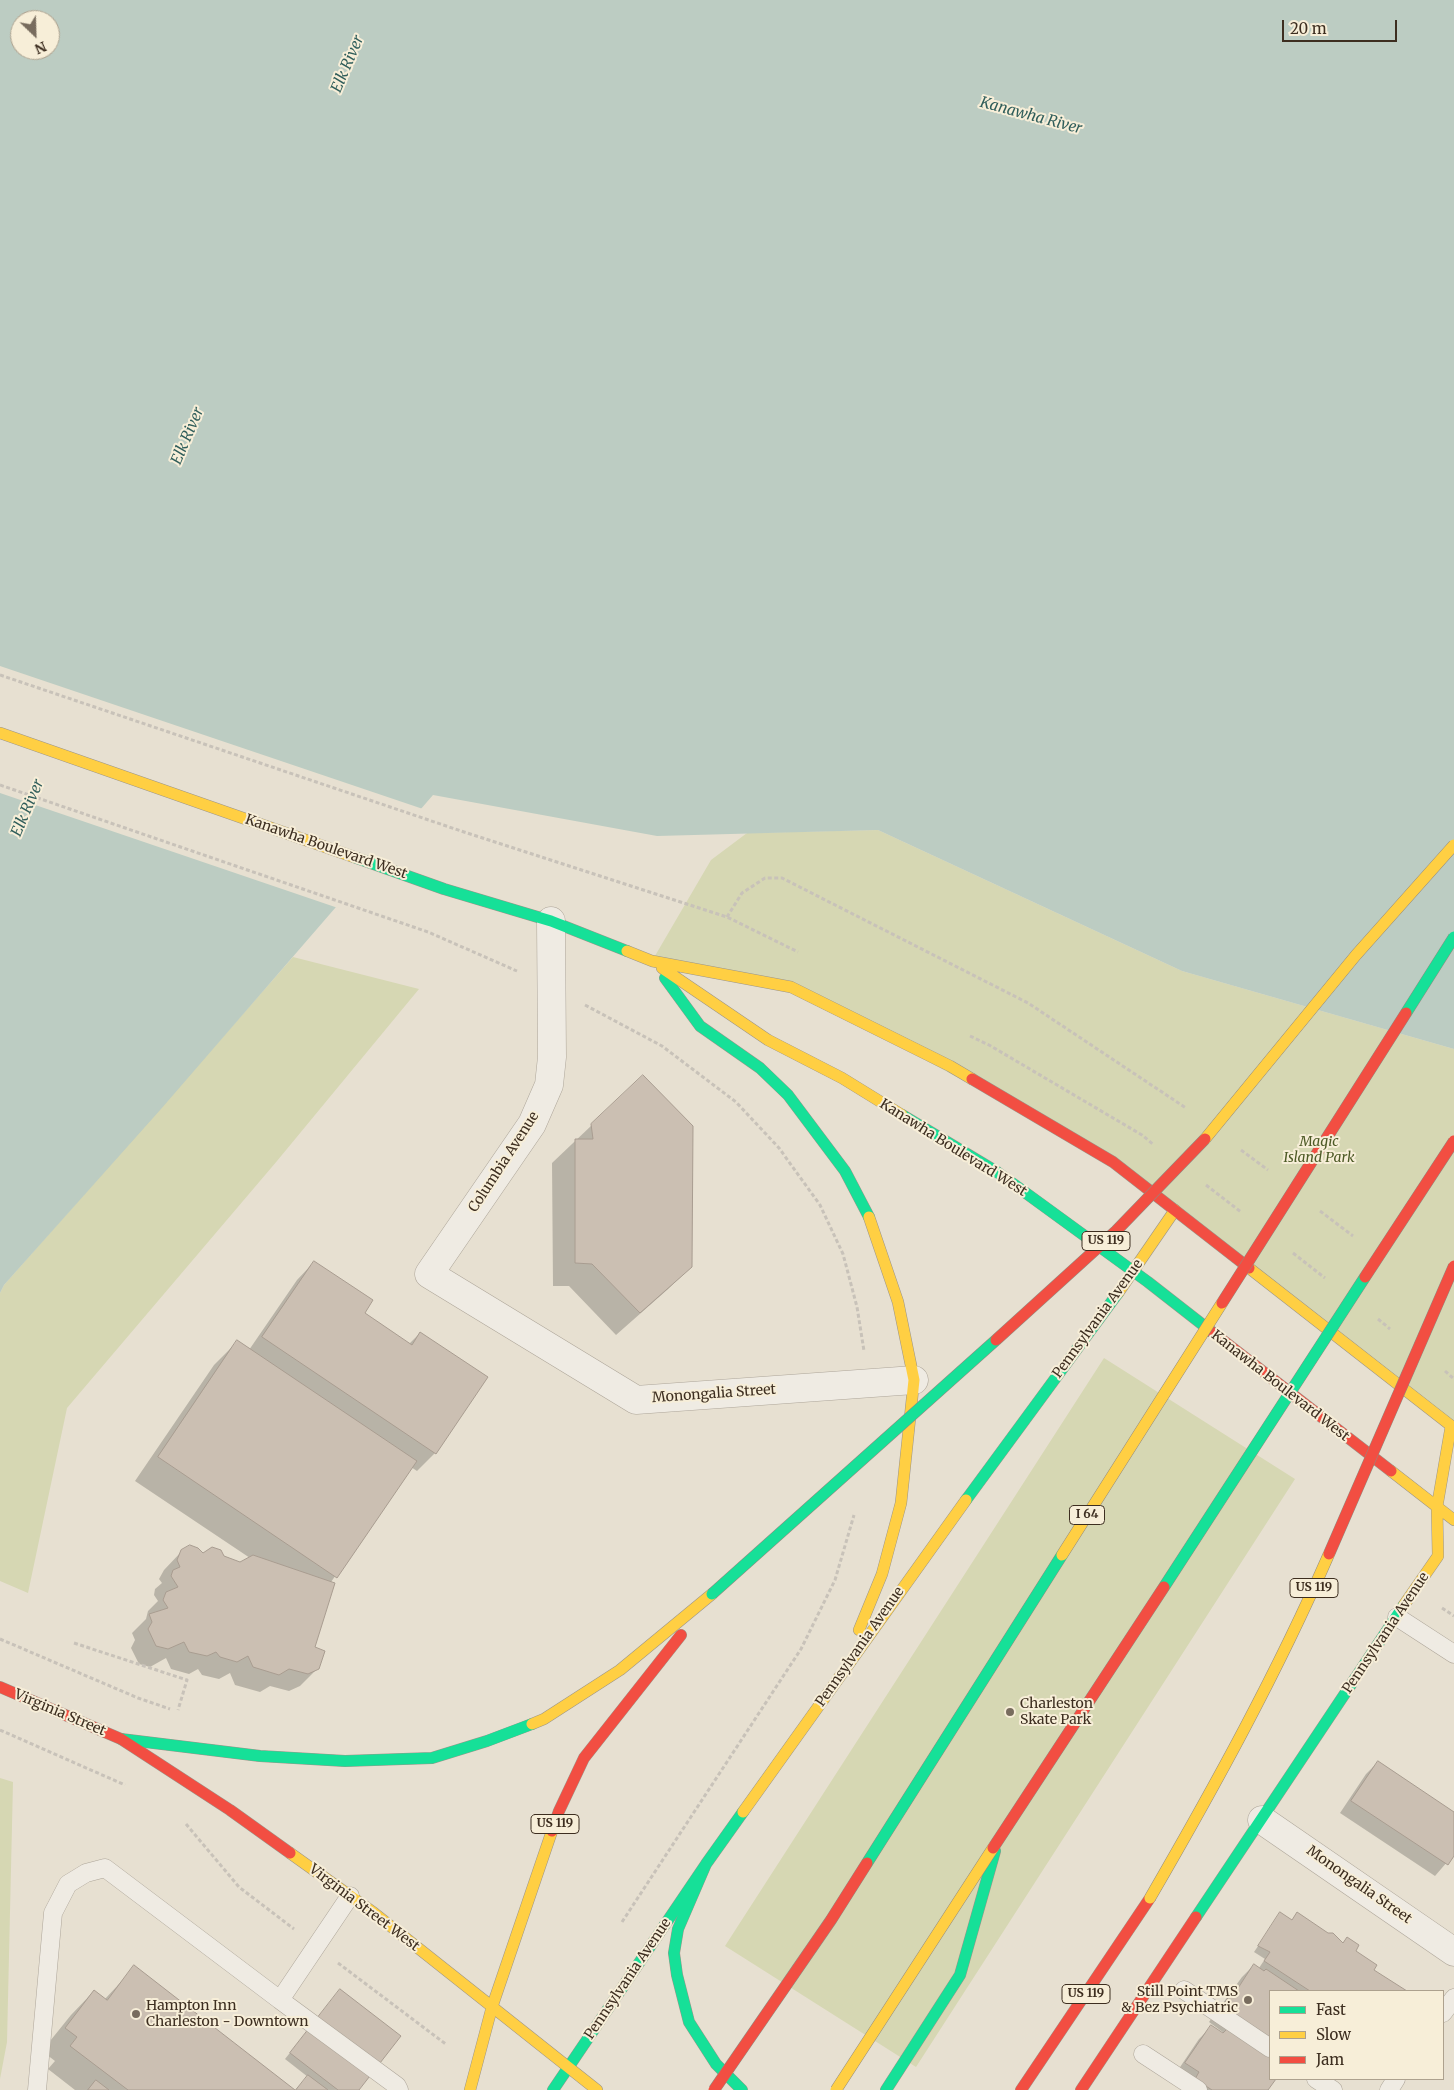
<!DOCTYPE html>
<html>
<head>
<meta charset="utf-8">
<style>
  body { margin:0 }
  #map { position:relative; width:1454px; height:2090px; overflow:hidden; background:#e7e0d1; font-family:Merriweather,serif }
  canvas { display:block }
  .legend { position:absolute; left:1269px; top:1990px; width:175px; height:90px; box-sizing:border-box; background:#f7eed8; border:1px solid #ada18e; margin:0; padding:6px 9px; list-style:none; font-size:15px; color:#3d2e20 }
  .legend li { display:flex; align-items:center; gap:10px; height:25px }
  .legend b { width:25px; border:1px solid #ada18e }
  .north { position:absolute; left:10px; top:10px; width:50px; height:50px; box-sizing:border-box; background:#f7eed8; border:1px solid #ada18e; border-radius:50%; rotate:156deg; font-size:14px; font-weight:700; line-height:20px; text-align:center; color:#3d2e20 }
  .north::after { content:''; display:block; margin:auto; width:18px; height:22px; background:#786c5e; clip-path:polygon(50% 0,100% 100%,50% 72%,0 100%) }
  .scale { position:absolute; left:1282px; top:20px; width:115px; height:22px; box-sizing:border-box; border:2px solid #3d2e20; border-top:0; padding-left:6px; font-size:15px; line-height:18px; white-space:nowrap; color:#3d2e20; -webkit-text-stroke:4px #f7eed8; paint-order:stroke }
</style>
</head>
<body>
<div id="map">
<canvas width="1454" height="2090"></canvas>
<ul class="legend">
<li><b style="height:6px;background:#16e098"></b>Fast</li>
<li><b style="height:6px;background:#ffcf43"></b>Slow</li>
<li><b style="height:6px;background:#f24e42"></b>Jam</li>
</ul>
<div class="north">N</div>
<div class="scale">20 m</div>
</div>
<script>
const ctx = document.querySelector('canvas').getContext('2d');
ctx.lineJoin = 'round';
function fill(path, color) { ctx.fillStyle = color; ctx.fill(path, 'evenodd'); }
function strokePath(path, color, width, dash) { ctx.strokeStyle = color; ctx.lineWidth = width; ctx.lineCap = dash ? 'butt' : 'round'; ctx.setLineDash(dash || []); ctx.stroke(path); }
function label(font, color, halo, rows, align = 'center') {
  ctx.font = font + ' Merriweather,serif'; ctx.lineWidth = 4; ctx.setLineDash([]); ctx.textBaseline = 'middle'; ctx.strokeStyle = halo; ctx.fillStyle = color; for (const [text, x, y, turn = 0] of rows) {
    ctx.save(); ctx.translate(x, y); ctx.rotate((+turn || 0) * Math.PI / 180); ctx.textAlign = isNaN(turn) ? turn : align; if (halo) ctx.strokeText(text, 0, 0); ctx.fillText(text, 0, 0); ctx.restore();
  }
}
const green = new Path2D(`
  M878 830 1182 971 1454 1049V1428L1113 1162 791 987 652 961 711 860 747 833Z
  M293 957 419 989 277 1161 67 1408 28 1593 0 1581V1293L4 1285Z
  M1104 1358 1295 1479 916 2067 725 1946Z
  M0 1778 13 1782 7 2042 0 2079Z`);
const water = new Path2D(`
  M0 0H1454V1049L1182 971 878 830 657 836 433 795 161 1109 4 1285 0 1293ZM20 20H50V50H20Z`);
const pier = new Path2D(`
  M0 666 423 809 338 908 0 793Z`);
const shadow = new Path2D(`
  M592 1125 691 1267 667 1290 616 1335 569 1286H553L552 1163Z
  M314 1262 363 1313 409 1344 420 1333 486 1378 435 1453 417 1471 411 1467 331 1582 314 1648 318 1668 300 1686 289 1691 270 1686 260 1692 235 1685 230 1673 219 1679 202 1675 198 1669 189 1674 171 1669 166 1658 150 1667 139 1664 131 1648 135 1640 132 1633 146 1619 148 1611 158 1601 154 1595 155 1589 162 1583 159 1579 164 1570 182 1551 223 1557 240 1563 250 1558 135 1481 214 1365 237 1342 249 1350 297 1280Z
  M1378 1762 1454 1813V1854L1435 1876 1340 1813 1366 1774Z
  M1280 1914 1291 1921 1297 1914 1342 1944 1347 1938 1354 1951 1372 1970 1405 1991H1270V2079H1275L1267 2090H1184L1174 2076 1199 2039 1211 2027 1222 2035 1224 2033 1209 2022 1242 1977 1254 1965 1259 1968 1265 1959 1254 1952Z
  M135 1967 293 2090H75L48 2069 55 2061 42 2051 71 2015 94 1991 104 2000Z
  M335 1996 358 2090H295L308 2077 285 2059Z`);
const building = new Path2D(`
  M643 1075 693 1126 692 1267 640 1313 592 1264 575 1263V1139H593L591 1124Z
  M314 1261 373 1300 365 1313 412 1345 420 1332 488 1377 436 1454 262 1337Z
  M237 1340 417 1461 337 1578 158 1457Z
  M190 1545 198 1548 203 1553 212 1547 221 1550 224 1556 240 1562 253 1555 335 1583 315 1647 325 1651 319 1669 308 1674 289 1669 279 1675 253 1667 248 1656 237 1662 220 1657 216 1652 207 1656 189 1652 184 1642 168 1649 156 1646 148 1629 152 1622 149 1614 168 1608 163 1600 166 1592 178 1587 171 1576 173 1570 180 1567 177 1560 181 1550Z
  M1378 1761 1454 1812V1856L1448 1865 1351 1801Z
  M1280 1912 1292 1920 1297 1912 1328 1933H1333L1343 1943 1347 1937 1359 1945 1356 1951 1377 1965 1374 1970 1407 1991H1310L1264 1961 1270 1952 1258 1946Z
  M1254 1964 1264 1971 1266 1969 1299 1991H1270V2045L1220 2009 1235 1988 1237 1989Z
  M134 1965 295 2090H128L70 2046 77 2037 65 2028 94 1990 107 2000Z
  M340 1989 401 2036 359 2090H338L290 2053Z
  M1211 2025 1223 2033 1227 2029 1270 2057V2079H1276L1268 2090H1212L1195 2079 1199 2072 1185 2063Z
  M308 2075 328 2090H296Z
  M96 2080 109 2090H88Z`);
const path = new Path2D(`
  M0 675 464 832 727 917 798 952
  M0 785 428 932 517 971
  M727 917 742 893 765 878H782L1028 1003 1186 1108
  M585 1005 662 1046 736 1102 779 1148 820 1205 843 1254 857 1307 864 1351
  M970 1036 989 1045 1142 1135 1154 1145
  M1241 1150 1268 1170
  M1206 1185 1241 1212
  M1320 1211 1353 1236
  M1293 1253 1325 1278
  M1378 1319 1390 1329
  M1445 1371 1454 1379
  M1442 1608 1454 1616
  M0 1639 138 1698 170 1709
  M74 1643 187 1680 178 1710
  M0 1730 125 1785
  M186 1824 239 1887 294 1929
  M622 1922 801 1649 835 1580 854 1515
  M338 1963 447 2045`);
const lane = new Path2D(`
  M1397 1617 1454 1654
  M1184 1990 1270 2048
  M280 2000 397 2086 399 2090
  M1443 2013 1454 1998
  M1143 2054 1198 2090
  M1316 2079 1333 2090
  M37 2090 53 1913 68 1884 86 1873 105 1868 280 2000 350 1896
  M1389 2090 1396 2079`);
const street = new Path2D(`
  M551 921 552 1057 549 1085 532 1124 429 1274 636 1400 914 1380
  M1262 1820 1454 1952`);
const fast = new Path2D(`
  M354 857 444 889 551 921 627 951
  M665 978 700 1026 760 1068 788 1095 845 1171 869 1217
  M902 1115 997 1172 1148 1282 1212 1332
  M966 1500 1118 1293
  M121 1739 260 1756 345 1761 432 1758 487 1741 532 1724
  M706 1864 678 1929 674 1953 677 1975 689 2022 716 2064 742 2090
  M1196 1917 1404 1605
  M553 2090 706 1864 743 1812
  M886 2090 960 1975 995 1851`);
const slow = new Path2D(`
  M0 733 354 857
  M627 951 652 961 791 987 950 1066 972 1079
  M662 968 768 1040 842 1078 902 1115
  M1249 1268 1454 1428
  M1118 1293 1175 1210
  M1391 1471 1454 1520
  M1404 1605 1438 1556 1437 1507 1451 1426
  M859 1630 882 1574 901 1503 914 1380 898 1302 869 1217
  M532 1724 544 1719 620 1670 712 1594
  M743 1812 966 1500
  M290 1853 374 1913 597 2090
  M470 2090 492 2007 552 1831`);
const jam = new Path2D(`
  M972 1079 1113 1162 1249 1268
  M1212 1332 1391 1471
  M0 1687 121 1739 230 1810 290 1853
  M552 1831 559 1811 584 1758 681 1635
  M1021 2090 1150 1898
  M1081 2090 1196 1917`);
const fastBridge = new Path2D(`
  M1406 1013 1454 937
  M1164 1587 1365 1277
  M712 1594 996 1340
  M867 1863 1062 1555`);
const slowBridge = new Path2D(`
  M1205 1139 1356 955 1454 845
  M1062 1555 1222 1303
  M1150 1898C1215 1786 1277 1673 1329 1554
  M836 2090 993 1848`);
const jamBridge = new Path2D(`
  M1365 1277 1454 1141
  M1222 1303 1406 1013
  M996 1340 1116 1231 1205 1139
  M1329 1554 1454 1266
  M993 1848 1164 1587
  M714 2090 831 1920 867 1863`);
const markers = [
  [1010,1712,5,"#786c5e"],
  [1248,2000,5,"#786c5e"],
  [136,2014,5,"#786c5e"]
];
const shields = [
  [1106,1241,48],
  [1087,1515,35],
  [1314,1588,48],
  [555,1824,48],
  [1086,1994,48]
];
const shieldNames = [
  ["US 119",1106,1241],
  ["I 64",1087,1515],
  ["US 119",1314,1588],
  ["US 119",555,1824],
  ["US 119",1086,1994]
];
const streetNames = [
  ["Kanawha Boulevard West",326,847,19],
  ["Kanawha Boulevard West",953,1148,32],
  ["Columbia Avenue",504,1162,-57],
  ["Pennsylvania Avenue",1098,1319,-54],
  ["Kanawha Boulevard West",1280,1386,38],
  ["Monongalia Street",714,1394,-4],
  ["Pennsylvania Avenue",1386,1633,-56],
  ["Pennsylvania Avenue",860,1647,-55],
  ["Virginia Street",60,1713,23],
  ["Monongalia Street",1359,1885,35],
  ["Virginia Street West",364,1908,37],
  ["Pennsylvania Avenue",628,1979,-56]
];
const parkNames = [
  ["Magic",1319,1142],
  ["Island Park",1319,1158]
];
const poiNames = [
  ["Charleston",1020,1704],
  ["Skate Park",1020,1720],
  ["Still Point TMS",1238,1992,"right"],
  ["& Bez Psychiatric",1238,2008,"right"],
  ["Hampton Inn",146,2006],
  ["Charleston - Downtown",146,2022]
];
const waterNames = [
  ["Elk River",348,64,-67],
  ["Kanawha River",1031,116,15],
  ["Elk River",188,436,-67],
  ["Elk River",28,808,-67]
];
fill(green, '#d6d7b3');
fill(water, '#bcccc2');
fill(pier, '#e7e0d1');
fill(shadow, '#0003');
fill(building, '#cbbfb2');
strokePath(building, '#a89c90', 1);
strokePath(lane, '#ada599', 19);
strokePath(street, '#ada599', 29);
strokePath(fast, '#9c958a', 12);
strokePath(slow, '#9c958a', 12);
strokePath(jam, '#9c958a', 12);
strokePath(path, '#c8c2b9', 3, [4, 2.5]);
strokePath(lane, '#efebe3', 18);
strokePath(street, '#efebe3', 28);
strokePath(fast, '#16e098', 11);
strokePath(slow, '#ffcf43', 11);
strokePath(jam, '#f24e42', 11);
strokePath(fastBridge, '#928b80', 12, []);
strokePath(slowBridge, '#928b80', 12, []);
strokePath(jamBridge, '#928b80', 12, []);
strokePath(fastBridge, '#16e098', 11);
strokePath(slowBridge, '#ffcf43', 11);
strokePath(jamBridge, '#f24e42', 11);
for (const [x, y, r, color] of markers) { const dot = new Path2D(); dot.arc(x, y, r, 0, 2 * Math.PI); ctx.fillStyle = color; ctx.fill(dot); strokePath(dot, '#f7eed8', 2); }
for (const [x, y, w] of shields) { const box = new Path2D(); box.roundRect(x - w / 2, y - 9.5, w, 19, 4); ctx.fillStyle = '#f7eed8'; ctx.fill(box); strokePath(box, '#3d2e20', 1); }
label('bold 12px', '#3d2e20', null, shieldNames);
label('14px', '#3d2e20', '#f7eed8', streetNames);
label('italic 14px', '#4d5a26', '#f7eed8', parkNames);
label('14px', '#3d2e20', '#f7eed8', poiNames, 'left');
label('italic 15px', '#2f5d5a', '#f7eed8', waterNames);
</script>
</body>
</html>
